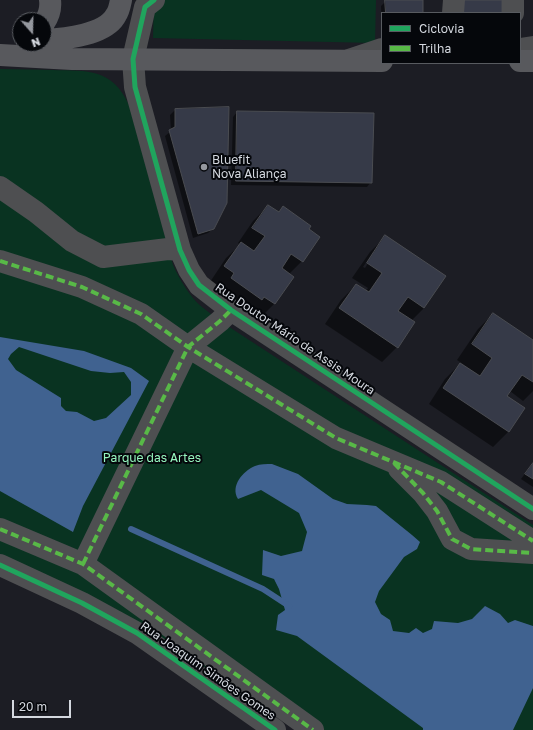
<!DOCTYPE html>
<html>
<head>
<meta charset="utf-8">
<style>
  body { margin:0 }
  #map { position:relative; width:533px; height:730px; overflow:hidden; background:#1c1d24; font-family:"Golos Text",sans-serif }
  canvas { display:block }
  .legend { position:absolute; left:381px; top:12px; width:140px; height:52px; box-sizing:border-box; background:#05070b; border:1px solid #585b60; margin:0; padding:5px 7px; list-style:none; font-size:12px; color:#d4d8df }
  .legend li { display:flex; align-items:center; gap:8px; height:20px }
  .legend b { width:20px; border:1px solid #585b60 }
  .north { position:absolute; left:12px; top:12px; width:40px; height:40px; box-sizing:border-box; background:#05070b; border:1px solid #585b60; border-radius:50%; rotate:160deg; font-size:11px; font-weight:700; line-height:16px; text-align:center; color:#d4d8df }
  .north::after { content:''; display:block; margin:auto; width:14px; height:18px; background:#94979e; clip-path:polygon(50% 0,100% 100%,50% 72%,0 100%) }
  .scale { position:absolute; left:12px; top:700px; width:59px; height:18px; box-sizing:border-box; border:2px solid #d4d8df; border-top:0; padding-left:5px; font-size:12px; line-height:14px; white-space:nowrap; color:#d4d8df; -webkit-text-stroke:3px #05070b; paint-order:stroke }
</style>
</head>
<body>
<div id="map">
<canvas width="533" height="730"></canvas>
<ul class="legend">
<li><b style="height:5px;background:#20a55d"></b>Ciclovia</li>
<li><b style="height:5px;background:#58b947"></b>Trilha</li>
</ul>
<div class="north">N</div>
<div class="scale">20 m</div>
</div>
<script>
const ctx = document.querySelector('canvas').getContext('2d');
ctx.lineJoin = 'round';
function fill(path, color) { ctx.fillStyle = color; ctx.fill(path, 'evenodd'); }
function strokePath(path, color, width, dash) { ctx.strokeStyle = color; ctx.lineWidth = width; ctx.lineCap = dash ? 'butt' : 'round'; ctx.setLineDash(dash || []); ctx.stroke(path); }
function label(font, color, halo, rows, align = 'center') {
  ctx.font = font + ' "Golos Text",sans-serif'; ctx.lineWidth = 4; ctx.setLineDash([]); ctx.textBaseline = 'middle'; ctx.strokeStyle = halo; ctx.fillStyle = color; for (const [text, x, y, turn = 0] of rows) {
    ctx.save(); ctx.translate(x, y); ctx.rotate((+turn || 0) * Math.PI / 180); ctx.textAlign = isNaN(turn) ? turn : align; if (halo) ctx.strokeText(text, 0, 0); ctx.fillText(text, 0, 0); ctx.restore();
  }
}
const green = new Path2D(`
  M154 0H376L375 43 153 38Z
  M0 69C18 69 35 70 53 70 88 71 112 68 129 105L173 265C180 280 189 296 202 307 208 312 214 316 220 321L533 525V730H298L260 704 117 610 0 556Z`);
const water = new Path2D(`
  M0 337 84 351 131 368 149 381 83 506 73 532 0 491ZM19 347 91 371 110 373 124 372 131 382V395L106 418 94 421 77 412 66 411 61 406V398L16 370 8 359 11 354Z
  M272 464 298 474 333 499 347 504 367 505 376 506 412 535 420 542 417 549 404 557 379 591 375 602 381 614 390 620 393 631 409 633 416 628 423 633 432 629 434 621 458 623 472 619 485 606 500 614 508 623 515 620 533 626V688L513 730H423V728L297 636 276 630 278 615 285 610 279 589 274 579 262 575 263 550 281 556 302 551 307 532 299 513 261 490 238 499C230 486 243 471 255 466 260 464 267 464 272 464Z`);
const shadow = new Path2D(`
  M422 0V13H382V35L381 6 386 1Z
  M175 110 213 228 208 233 193 238 165 136 171 131 170 115Z
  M237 112 371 182 367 187 231 185 233 117Z
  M268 206 278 212 283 208 302 261 289 274 293 277 274 304 259 319 210 282 226 258 240 245 238 243 253 221Z
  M385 237 445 277 424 308 411 321 397 347 382 362 325 324 341 300 356 285 366 291 368 288 352 278 370 252ZM373 252H375L365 268 363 267Z
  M493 314 533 341V391L523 401 510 391 506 396 524 408 508 432 493 447 429 404 445 379 460 364 475 374 476 373 457 360 478 329Z
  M533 463V487L521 479Z`);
const stream = new Path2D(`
  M131 529 263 589 289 606`);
const building = new Path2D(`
  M385 0H423V13H386Z
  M456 0H502V13H456Z
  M229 107 227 203 214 229 198 234 169 130 175 127V109Z
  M237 111 374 113 372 183 236 181Z
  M268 205 279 212 283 206 311 226 309 229 320 237 303 262 291 254 282 268 294 277 275 304 264 297 262 300 231 278 234 273 224 266 241 242 254 251 265 236 252 228Z
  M385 235 446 276 424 308 408 297 398 311 415 322 398 348 339 308 356 284 369 292 382 273 367 263Z
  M493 313 533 340V382L522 375 507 396 525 408 509 432 443 388 460 363 480 376 492 358 472 344Z
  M533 463V479L525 474Z`);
const minor = new Path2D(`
  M154 0 145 7 133 59 135 87 180 250 189 270 199 285 231 310 533 509
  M453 13 454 0
  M513 13V0
  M520 49 533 47
  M349 60 382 49
  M0 187 36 212 72 241 103 257 168 249 180 250
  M0 261 82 287 141 314 188 347 336 438 441 482 533 541
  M399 469 423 493 437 511 452 539 471 549 533 553
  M0 529 83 564 313 730
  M83 564 188 347 220 321 231 310
  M0 565 82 603 137 633 275 730`);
const major = new Path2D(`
  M44 23C49 16 51 8 50 0
  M44 40C64 39 106 35 116 15 119 11 120 5 121 0
  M0 55 72 59 382 61
  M520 61H533`);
const quiet = new Path2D(`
  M0 261 82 287 141 314 188 347 336 438 441 482 533 541
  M394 463 423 493 437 511 452 539 471 549 533 553
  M0 529 83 564 313 730
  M83 564 188 347 220 321 231 310`);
const cycleway = new Path2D(`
  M154 0 145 7 133 59 135 87 180 250 189 270 199 285 231 310 533 509
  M0 565 82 603 137 633 275 730`);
const markers = [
  [204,167,4,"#94979e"]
];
const poiNames = [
  ["Bluefit",212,160],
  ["Nova Aliança",212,174]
];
const streetNames = [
  ["Rua Doutor Mário de Assis Moura",295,339,34],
  ["Rua Joaquim Simões Gomes",208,671,35]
];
const parkNames = [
  ["Parque das Artes",152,458]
];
fill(green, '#093321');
fill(water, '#406290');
fill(shadow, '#0007');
strokePath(stream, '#406290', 6);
fill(building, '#363a48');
strokePath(building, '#4a4c51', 1);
strokePath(minor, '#4e4f51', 22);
strokePath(major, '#58595d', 22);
strokePath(quiet, '#58b947', 4, [8, 4]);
strokePath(cycleway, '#20a55d', 5);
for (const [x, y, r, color] of markers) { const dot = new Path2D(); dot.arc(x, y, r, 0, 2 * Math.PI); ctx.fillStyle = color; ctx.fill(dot); strokePath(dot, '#05070b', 1.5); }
label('12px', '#d4d8df', '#05070b', poiNames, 'left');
label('12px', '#d4d8df', '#05070b', streetNames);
label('12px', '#96f6bf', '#05070b', parkNames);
</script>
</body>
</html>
